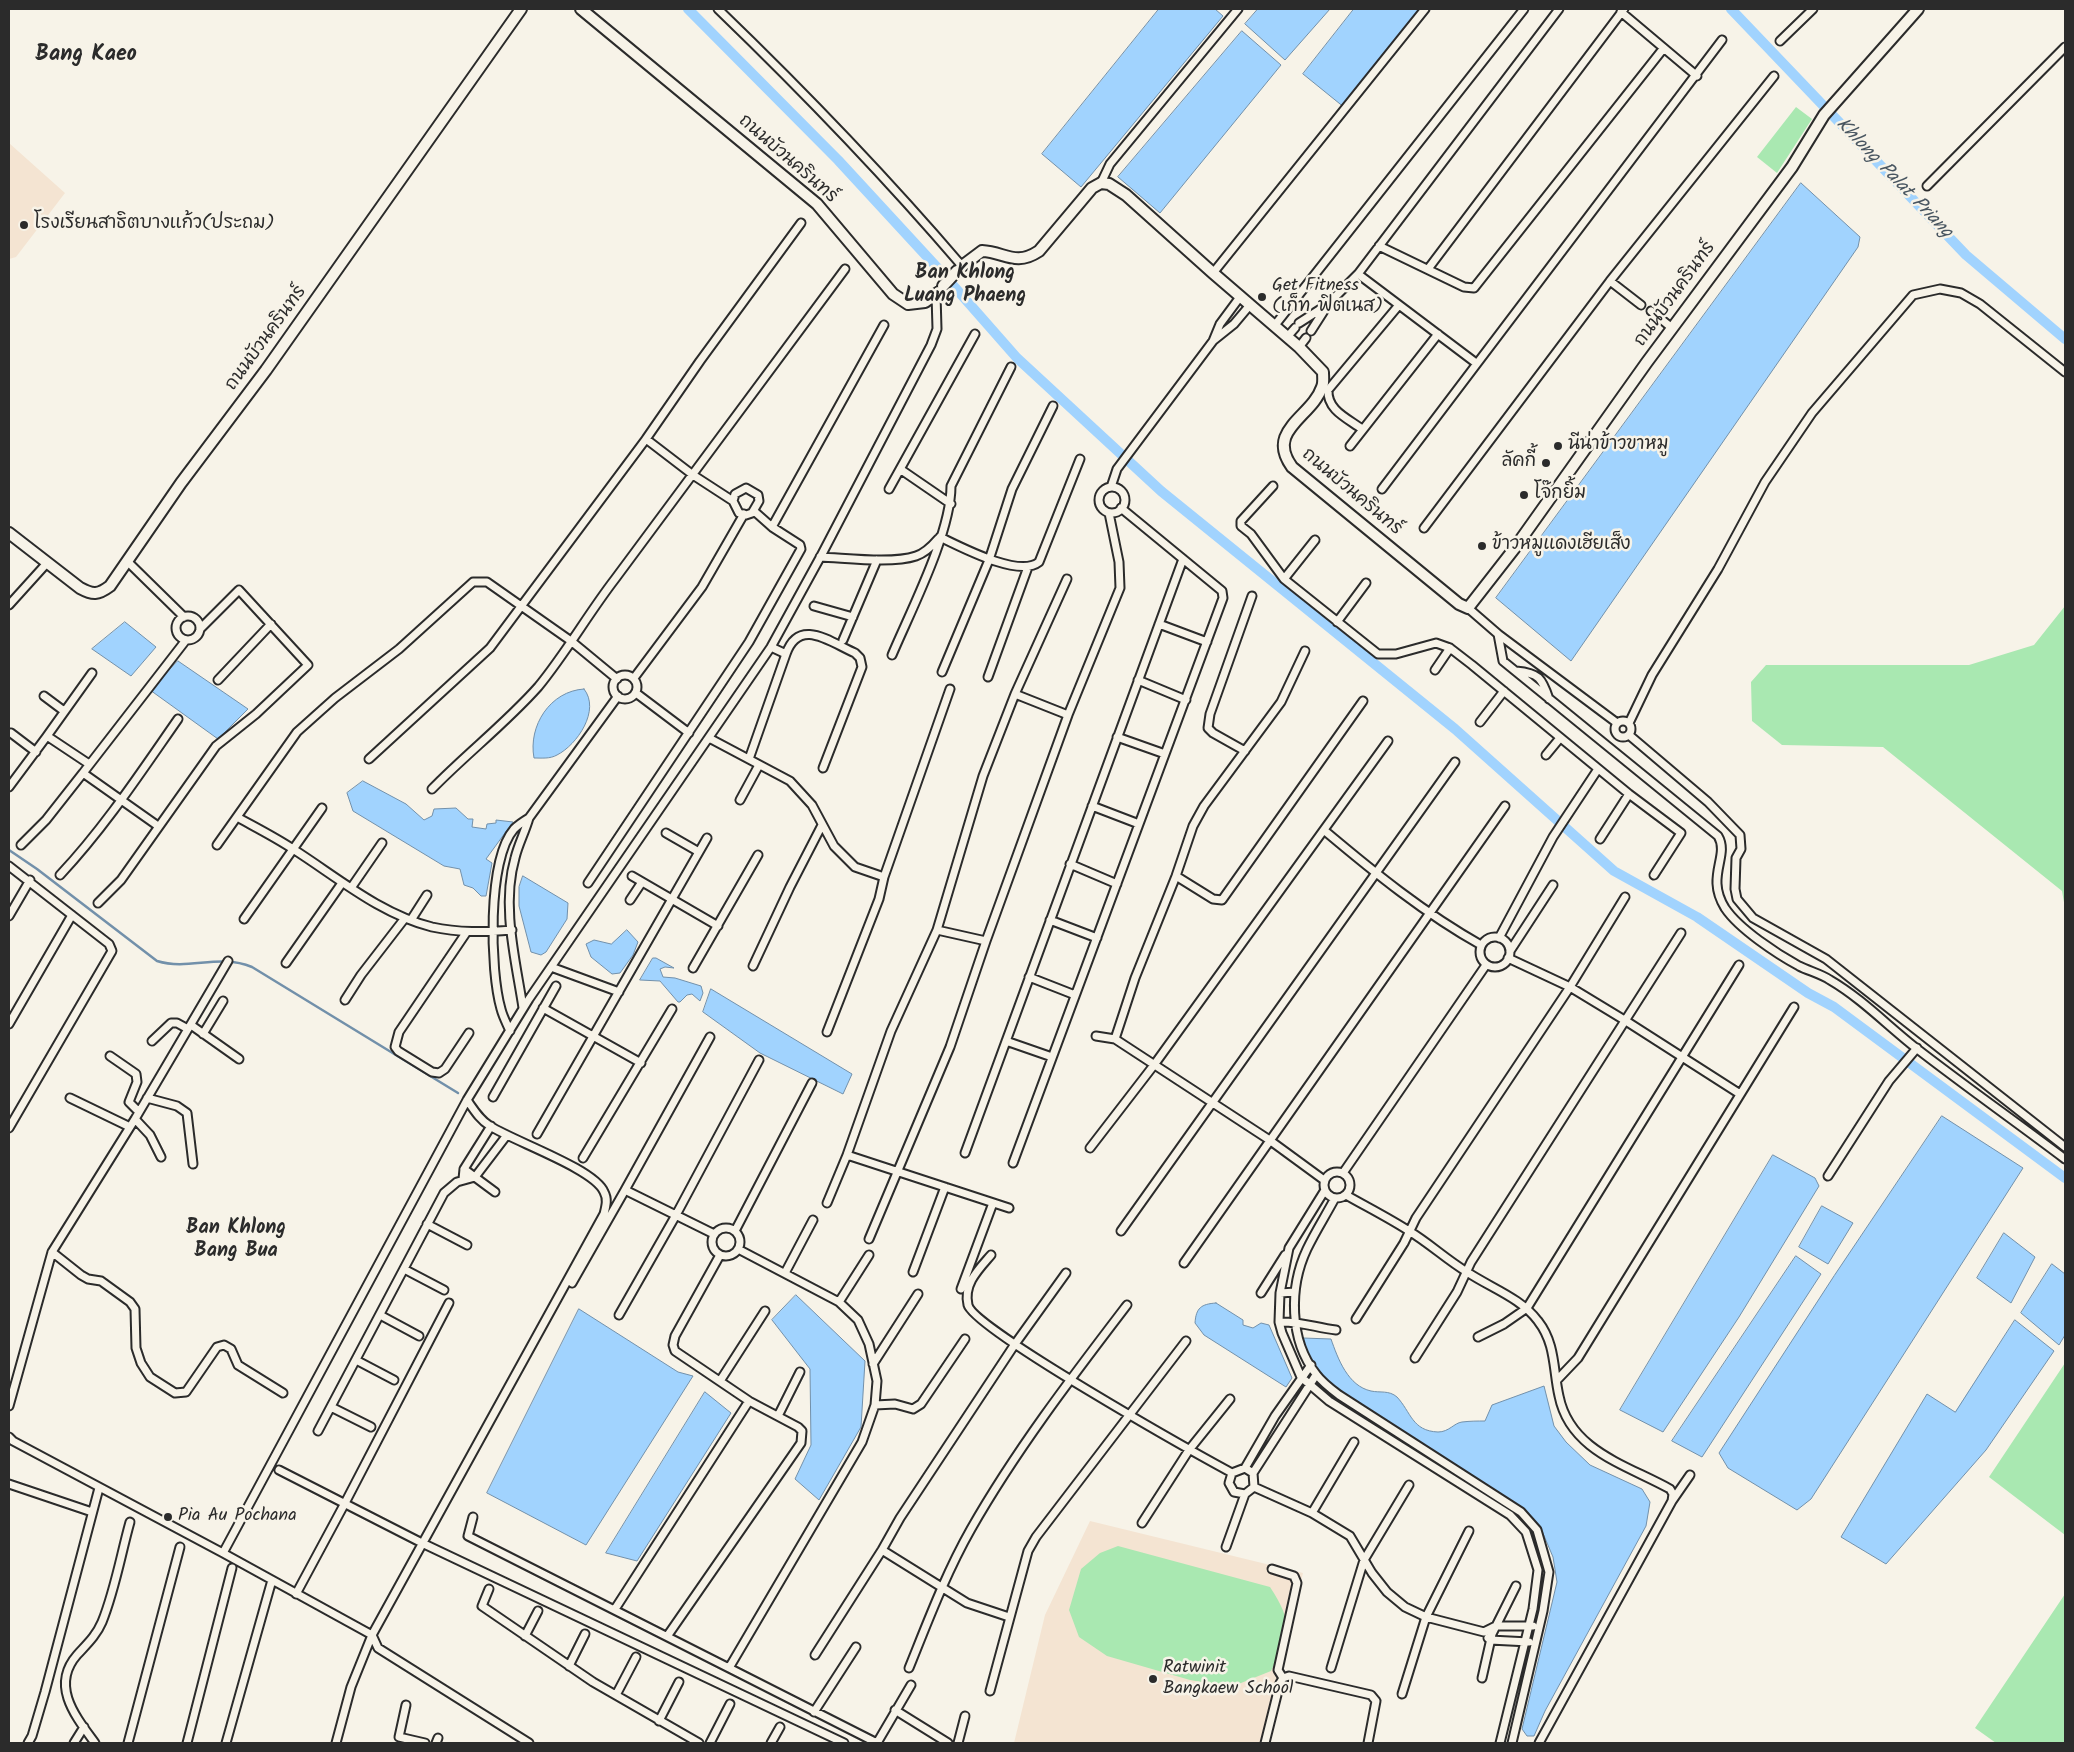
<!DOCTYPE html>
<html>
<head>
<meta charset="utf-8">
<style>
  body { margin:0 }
  #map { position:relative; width:2074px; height:1752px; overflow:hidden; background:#f7f3e8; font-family:Kalam,sans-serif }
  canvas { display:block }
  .frame { position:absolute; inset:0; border:10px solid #2b2b2b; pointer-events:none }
</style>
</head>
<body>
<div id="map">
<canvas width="2074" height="1752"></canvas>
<div class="frame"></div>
</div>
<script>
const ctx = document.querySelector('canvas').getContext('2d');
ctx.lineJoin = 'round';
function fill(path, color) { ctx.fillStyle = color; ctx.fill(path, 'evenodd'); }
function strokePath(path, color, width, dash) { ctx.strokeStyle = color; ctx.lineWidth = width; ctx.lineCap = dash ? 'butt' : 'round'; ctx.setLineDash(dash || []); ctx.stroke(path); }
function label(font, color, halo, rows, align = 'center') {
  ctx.font = font + ' Kalam,"Playpen Sans Thai",sans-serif'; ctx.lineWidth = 5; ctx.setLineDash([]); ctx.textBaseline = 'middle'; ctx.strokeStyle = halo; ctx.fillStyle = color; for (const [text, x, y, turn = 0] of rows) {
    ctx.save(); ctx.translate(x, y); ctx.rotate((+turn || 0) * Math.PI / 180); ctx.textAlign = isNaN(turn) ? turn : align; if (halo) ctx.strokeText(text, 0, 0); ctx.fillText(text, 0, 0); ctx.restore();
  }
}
const built = new Path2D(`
  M9 143 65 193 16 257 9 259Z
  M1090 1521 1303 1573 1261 1743H1014L1045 1615Z`);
const green = new Path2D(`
  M1796 107 1812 119 1777 173 1757 157Z
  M2065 606V908L2062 891 1883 747 1782 745 1752 721 1751 682 1766 665H1969L2034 645Z
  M2065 1363V1535L1989 1477Z
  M1118 1546 1270 1587C1294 1623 1289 1634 1271 1671L1231 1687 1190 1680 1107 1656 1079 1637 1069 1610 1081 1569 1100 1553Z
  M2065 1594V1743H1996L1975 1728Z`);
const water = new Path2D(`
  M1159 9H1215L1223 16 1081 187 1042 154Z
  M1258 9H1330L1285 60 1245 24Z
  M1354 9H1424L1345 108 1303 74Z
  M1242 31 1281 65 1160 213 1118 177Z
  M1801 183 1860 237 1858 247 1571 661 1496 598Z
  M125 622 156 647 131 676 92 649Z
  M178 661 248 709 218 739 150 690Z
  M584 689C601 710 577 745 557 755 550 759 542 758 534 758 528 726 550 691 584 689Z
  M363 781 406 804 424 820 432 816 434 809 456 808 468 819H473L472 827 486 829 487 824 496 823V820L513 822 486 859 492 863 486 896H481L473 888 464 885 460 869 444 866 353 811 347 793Z
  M523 876 568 903 567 919 546 952 541 955 531 952 519 906V887Z
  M627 930 638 942 633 955 620 973 612 974 591 957 586 944 594 940 611 944Z
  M653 958H656L674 968 665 967 660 969 663 977 675 978 701 986 703 993 700 1001 692 994 687 995 680 1002H678L660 981 640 980Z
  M711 989 852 1074 843 1094 760 1053 703 1012Z
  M1942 1116 2023 1168 1811 1499 1797 1510 1728 1468 1719 1453 1834 1276Z
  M1773 1155 1815 1178 1819 1186 1739 1317 1663 1432 1620 1410Z
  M1822 1206 1853 1223 1828 1264 1799 1247Z
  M2004 1233 2035 1257 2011 1303 1977 1278Z
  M1796 1256 1821 1274 1702 1457 1672 1441Z
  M2052 1264 2065 1274V1335L2059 1345 2021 1313Z
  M796 1295 865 1361 861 1427 819 1500 795 1479 811 1445 810 1369 772 1320Z
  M1216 1303 1243 1320V1325L1253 1328 1261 1323 1269 1325 1292 1378 1286 1387 1204 1335 1195 1323C1196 1308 1201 1304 1216 1303Z
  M579 1309 678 1372 693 1376 586 1545 487 1493Z
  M2015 1320 2054 1351 1986 1450 1886 1564 1841 1537 1927 1394 1955 1412Z
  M1303 1338 1331 1339C1338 1359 1348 1386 1371 1391 1380 1393 1389 1390 1397 1397 1411 1412 1412 1431 1438 1432 1449 1432 1454 1423 1462 1422 1470 1421 1478 1421 1485 1421L1492 1405 1544 1386 1554 1426 1566 1442 1590 1465 1642 1489 1650 1502 1646 1526 1545 1711 1534 1736H1527L1522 1729 1557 1582 1553 1557 1542 1531 1522 1512 1336 1392 1307 1356Z
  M705 1392 731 1413 637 1561 606 1553Z`);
const stream = new Path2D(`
  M9 850 37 869 157 961C190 971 218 953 252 967L458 1093`);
const canal = new Path2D(`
  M688 9 838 160 944 275 1017 358 1161 491 1455 729 1614 871 1697 917 1808 993 1834 1007 2065 1178
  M1731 9 1966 255 2065 339`);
const street = new Path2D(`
  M718 9C803 91 885 176 962 266L959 269
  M1621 12 1697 76
  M1780 41 1813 9
  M1101 183 1110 164 1238 9
  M1927 186 2065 47
  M1379 246 1464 287 1474 288 1663 49
  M1428 269 1624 9
  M1213 273 1425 9
  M1358 274 1476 363
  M1610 281 1641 305
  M1651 311 1672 328
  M1299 323 1327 305 1358 274 1559 9
  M1275 325 1524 9
  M1311 331 1327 306
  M1288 336 1295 328
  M1214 340 1234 324 1250 305
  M1299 347 1306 338
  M1362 429C1347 418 1327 410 1328 390L1399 305
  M646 439 693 475 733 501 739 513 746 515 752 513 759 501 758 495 746 488 735 494 733 501
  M1350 446 1438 334
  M900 469 951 504
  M1273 486 1241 521V526L1251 534 1284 579 1378 654H1396L1436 643 1450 648 1472 665 1629 794 1681 833 1654 875
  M1111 487 1117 469 1213 341 1220 324 1240 297
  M1099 500a13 13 0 1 1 26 0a13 13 0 1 1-26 0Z
  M889 489 975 334
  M1382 489 1722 40
  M772 527 884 325
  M1424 528 1610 281 1774 76
  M940 537C961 547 1019 578 1039 562L1080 459
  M820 557C847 558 892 564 916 556 925 553 932 546 938 539
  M128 562 184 617
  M1284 579 1315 540
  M9 605 47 563
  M814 606 853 617
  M1468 608 1498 634 1617 723
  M176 628a12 12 0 1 1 24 0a12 12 0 1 1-24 0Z
  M1337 622 1366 583
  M1159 624 1207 642
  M1498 634 1503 661 1718 836C1730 856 1705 876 1725 908 1739 929 1777 954 1799 966 1809 971 1821 974 1830 980 1861 998 1888 1026 1916 1048 1965 1086 2016 1122 2065 1159
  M843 640 877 560
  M771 647 786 654C799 617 830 642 855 653L860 658 862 667 823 768
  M892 655C911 610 951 533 951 486L1011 367
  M1435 670 1450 648
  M1516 671C1539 673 1542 678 1549 699
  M942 672 989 560 1012 489 1053 406
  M613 687a12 12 0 1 1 24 0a12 12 0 1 1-24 0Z
  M988 677 1028 567
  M634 678 702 587 744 514
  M218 680 271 624
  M1138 680 1186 700
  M636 693 689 733
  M1015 694 1068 715
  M44 696 64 711
  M1615 729a8 8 0 1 1 16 0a8 8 0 1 1-16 0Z
  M1480 722 1504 691
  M1629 723 1652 675 1718 569 1765 482 1812 413 1913 295 1940 289 1961 293 1980 304 2065 372
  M11 733 36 752
  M1629 735 1708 802 1740 835 1741 849 1736 858 1735 889 1737 899 1753 918 1826 959 2065 1147
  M1117 737 1165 754
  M709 738 790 781 812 805 834 846 855 867 884 877
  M1245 751 1213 733 1208 728 1210 714 1252 596
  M1546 755 1560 738
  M369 759 490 648 646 439 700 361 801 223
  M749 759 786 654
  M89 764 47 736 92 673
  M9 787 47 736
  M432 789C466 754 505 724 538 687 566 653 588 614 615 579 692 476 769 373 845 269
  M740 800 759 765
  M1092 806 1139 824
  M237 817C255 827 275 837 293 849 337 877 380 914 432 927 459 933 485 932 512 930
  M158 826 83 773 186 640
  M1325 831C1375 873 1424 913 1481 945
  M666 833 699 852
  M1600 839 1629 794
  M21 845 46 820 83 773
  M217 845 297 732 335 698 399 649 473 582H487L571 641 617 679
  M1070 864 1117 884
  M9 866 109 944 112 951 9 1128
  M60 875C105 827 141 772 178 719
  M632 876 718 926
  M1176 876 1213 899 1222 900 1363 701
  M588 883 749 642 801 549 800 545 772 527 754 511
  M351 888 382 843
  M630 900 642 882
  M98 903 121 880 216 746 256 714 308 665 239 590 200 629
  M9 916 30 880
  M244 919 322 808
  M411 920 427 895
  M1050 920 1097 938
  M937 930 986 941
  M466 933 399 1032 395 1047 398 1051 432 1072 439 1073 445 1069 469 1033
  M1480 952a15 15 0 1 1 30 0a15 15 0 1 1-30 0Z
  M1499 938 1553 837 1598 769
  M1510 951 1553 885
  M1508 958 1570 987 1626 1021 1740 1094
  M286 963 342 883
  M753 966 790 887 822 825
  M551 967 619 992
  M693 968 758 855
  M1029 977 1075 995
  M345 1000 361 975 405 918
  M523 1008C516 961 501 906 515 858 518 845 525 832 529 818
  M543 1008 641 1063
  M9 1024 72 915
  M191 1025 239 1059
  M510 1031C507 1024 503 1017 501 1009 490 971 487 860 514 829 518 825 524 821 529 818L618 696
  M827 1032 879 899 884 877 950 689
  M203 1034 223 1001
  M1096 1036 1115 1039 1268 1139 1324 1180
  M710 1037 625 1190 714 1234
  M1115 1039 1135 978 1176 876 1193 826 1204 806 1281 702 1305 651
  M152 1041 171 1023H177L188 1029
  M1006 1041 1052 1057
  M110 1056 136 1074 137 1082 129 1102 139 1112
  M493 1097 556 986
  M70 1098 130 1127
  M147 1098 177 1106 187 1113 193 1164
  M135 1119 150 1135 161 1157
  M537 1134 707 838
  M1090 1148 1154 1065 1388 741
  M965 1153 1183 559
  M847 1155 1009 1208
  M583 1158 672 1009
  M1013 1163 1223 598 1222 591 1121 508
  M464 1169 495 1192
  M1324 1185a13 13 0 1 1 26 0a13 13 0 1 1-26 0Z
  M1343 1173 1486 965
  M1828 1176 1889 1081 1917 1048
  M463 1179 464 1169 491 1126
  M1325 1190 1289 1248 1280 1293 1279 1322 1282 1333 1301 1377 1329 1401 1510 1515 1526 1532 1538 1570 1533 1609 1500 1743
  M1346 1195C1367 1207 1389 1218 1409 1231 1429 1243 1447 1260 1467 1272 1491 1288 1521 1298 1538 1321 1556 1344 1553 1370 1559 1396 1570 1451 1627 1465 1670 1489L1673 1494 1672 1501
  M1335 1198C1326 1215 1315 1232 1307 1249 1289 1287 1289 1340 1316 1374 1322 1382 1331 1389 1339 1395L1521 1512 1537 1530 1549 1572 1543 1611 1512 1743
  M827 1203 847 1155 891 1031 937 930 983 776 1015 694 1067 579
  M427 1224 467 1245
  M712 1242a14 14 0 1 1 28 0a14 14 0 1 1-28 0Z
  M735 1231 812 1083
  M1121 1231 1455 762
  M869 1239 950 1047 986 941 1068 715 1120 588 1119 562 1109 513
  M52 1252 81 1275 88 1279 101 1281 130 1302 135 1309 136 1348 141 1363 150 1377 175 1393 186 1392 217 1347 224 1345 231 1349 238 1365 283 1393
  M991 1255C979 1269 963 1284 968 1305 974 1329 1197 1454 1232 1473
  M1184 1263 1505 806
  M404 1269 444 1290
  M913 1272 945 1187
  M785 1273 813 1220
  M572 1283 625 1190
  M961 1289 993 1203
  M1261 1293 1285 1255
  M1280 1293 1295 1292
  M839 1302 869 1255
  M380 1315 419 1336
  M619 1315 676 1215 759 1060
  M1356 1319 1404 1243 1416 1218 1570 987 1625 897
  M1279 1322C1299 1321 1317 1328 1336 1330
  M1478 1337 1504 1324 1527 1308 1739 965
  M1415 1358 1457 1292 1471 1262 1681 933
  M356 1360 394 1380
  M873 1364 918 1294
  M1557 1380 1578 1358 1794 1007
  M720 1381 765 1311
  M875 1405 895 1404 913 1409 921 1404 965 1339
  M9 1406 52 1252 135 1119 228 961
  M331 1407 371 1427
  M778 1416 800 1372
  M318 1431 444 1193 457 1182 475 1177 507 1135
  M9 1437 13 1441 223 1553 372 1635 378 1648 529 1743
  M1245 1468 1275 1416 1311 1365
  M1245 1468 1253 1473 1254 1487 1245 1494 1234 1492 1229 1483 1232 1473Z
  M279 1470 422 1543 844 1743
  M1253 1473 1316 1375
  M9 1484 92 1512
  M1254 1487 1312 1513 1350 1536 1372 1573 1387 1592 1405 1607 1426 1617 1484 1632 1496 1626H1533
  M1312 1513 1354 1442
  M473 1517 468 1536 729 1668 862 1442 875 1405 877 1381 869 1344 858 1320 839 1302 738 1249
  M1142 1523 1189 1450 1230 1399
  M1226 1547 1245 1494
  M882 1550 967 1603 1009 1617
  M223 1553 467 1100 529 999 771 647 822 554 931 345 937 329 936 294 938 291
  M1272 1569 1294 1576 1297 1583 1278 1670 1283 1678
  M489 1589 482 1606 593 1682 699 1743
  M296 1594 345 1503 449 1303
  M615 1609 749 1401
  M668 1635 801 1443 802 1431 798 1427 749 1401 675 1351 673 1345 675 1336 720 1255
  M525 1636 538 1611
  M1488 1638 1490 1640 1529 1642
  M815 1655 882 1550 900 1518 1015 1344 1066 1273
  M569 1666 585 1634
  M729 1668 877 1743
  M909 1668C928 1621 946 1573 971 1529 1016 1450 1072 1377 1127 1305
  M1331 1668 1364 1560 1409 1485
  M1482 1678 1492 1634 1516 1586
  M990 1691 1028 1551 1036 1537 1186 1341
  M1402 1694 1426 1617 1469 1531
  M616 1695 636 1657
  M406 1705 399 1737 425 1743
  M895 1710 948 1743
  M814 1712 856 1647
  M659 1721 679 1682
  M28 1743 32 1736 45 1692 99 1488
  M74 1743 84 1727
  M95 1743C76 1717 50 1686 77 1655 87 1644 96 1636 102 1622 115 1590 121 1554 130 1522
  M128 1743 180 1547
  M187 1743 232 1568
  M226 1743 272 1580
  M336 1743 351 1687 372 1635 604 1214C606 1206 608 1199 604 1192 595 1169 513 1141 490 1126 480 1120 474 1110 467 1100
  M436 1743 438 1738
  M710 1743 730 1704
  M771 1743 780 1727
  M877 1743 911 1685
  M958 1743 965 1716
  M1265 1743 1280 1683 1283 1678 1289 1676 1371 1695 1376 1701 1368 1743
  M1539 1743 1672 1501 1690 1475`);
const secondary = new Path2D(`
  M581 9 817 204 893 294 908 304 925 302 936 294
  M962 266 982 251C1005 252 1015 267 1039 251L1092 188 1101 183 1109 184 1126 195 1213 273 1299 347 1323 372C1323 377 1324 383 1322 387 1312 417 1265 430 1292 467L1459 604 1468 608 1514 549 1647 362 1792 167 1824 115 1918 9
  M943 286 957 271
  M9 533 80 588C93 595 98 595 110 586L181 483 266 370 521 9`);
const markers = [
  [24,225,5,"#2b2b2b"],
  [1262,297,5,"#2b2b2b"],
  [1558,446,5,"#2b2b2b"],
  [1546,463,5,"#2b2b2b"],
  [1524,495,5,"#2b2b2b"],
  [1482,546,5,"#2b2b2b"],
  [168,1517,5,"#2b2b2b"],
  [1153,1679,5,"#2b2b2b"]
];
const streetNames = [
  ["ถนนบัวนครินทร์",787,160,41],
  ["ถนนบัวนครินทร์",1676,295,-54],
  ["ถนนบัวนครินทร์",267,339,-54],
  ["ถนนบัวนครินทร์",1351,493,40]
];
const poiNames = [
  ["โรงเรียนสาธิตบางแก้ว(ประถม)",34,225],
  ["Get Fitness",1272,287],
  ["(เก็ท ฟิตเนส)",1272,308],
  ["นีน่าข้าวขาหมู",1568,446],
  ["ลัคกี้",1536,463,"right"],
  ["โจ๊กยิ้ม",1534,495],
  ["ข้าวหมูแดงเฮียเส็ง",1492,546],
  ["Pia Au Pochana",178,1517],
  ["Ratwinit",1163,1669],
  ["Bangkaew School",1163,1690]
];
const waterNames = [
  ["Khlong Palat Priang",1893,179,46]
];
const quarterNames = [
  ["Ban Khlong",965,275],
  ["Luang Phaeng",965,298],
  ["Ban Khlong",236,1230],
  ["Bang Bua",236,1253]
];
const districtNames = [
  ["Bang Kaeo",86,56]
];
fill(built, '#f4e4d2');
fill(green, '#a9e8b1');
fill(water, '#a1d3fe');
strokePath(water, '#7290aa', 1);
strokePath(stream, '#7290aa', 2.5);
strokePath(canal, '#a1d3fe', 10);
strokePath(street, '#2b2b2b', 11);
strokePath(secondary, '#2b2b2b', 14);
strokePath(street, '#f7f3e8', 7);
strokePath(secondary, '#f7f3e8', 10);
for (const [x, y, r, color] of markers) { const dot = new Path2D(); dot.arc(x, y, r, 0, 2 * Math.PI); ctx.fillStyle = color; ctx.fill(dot); strokePath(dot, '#f7f3e8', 2); }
label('18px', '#2b2b2b', '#f7f3e8', streetNames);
label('18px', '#2b2b2b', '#f7f3e8', poiNames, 'left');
label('italic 19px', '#485560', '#f7f3e8', waterNames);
label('bold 20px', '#2b2b2b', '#f7f3e8', quarterNames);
label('bold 22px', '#2b2b2b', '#f7f3e8', districtNames);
</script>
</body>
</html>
